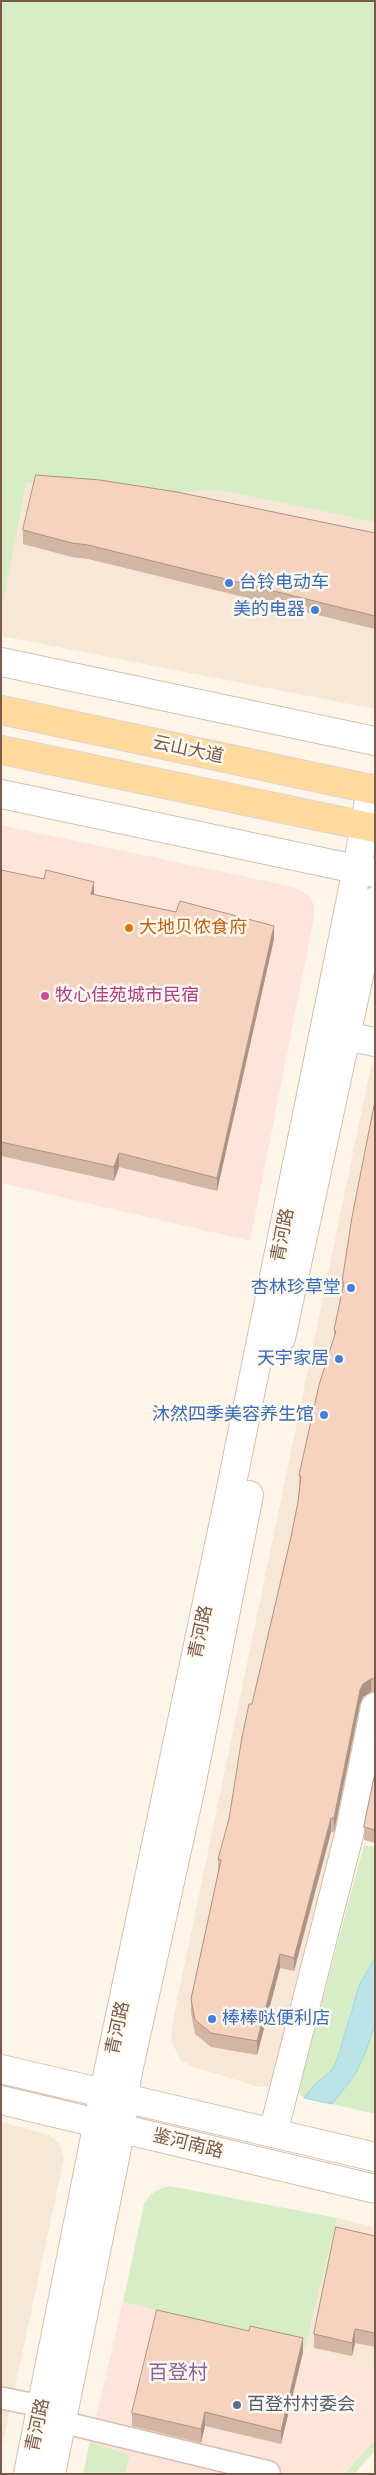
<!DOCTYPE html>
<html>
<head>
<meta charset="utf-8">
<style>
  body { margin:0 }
  #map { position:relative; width:376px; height:2475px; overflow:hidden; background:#fef5e9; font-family:Karla,sans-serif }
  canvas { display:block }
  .frame { position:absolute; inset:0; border:2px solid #7a5a4a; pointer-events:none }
</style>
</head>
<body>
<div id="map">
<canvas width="376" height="2475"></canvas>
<div class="frame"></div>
</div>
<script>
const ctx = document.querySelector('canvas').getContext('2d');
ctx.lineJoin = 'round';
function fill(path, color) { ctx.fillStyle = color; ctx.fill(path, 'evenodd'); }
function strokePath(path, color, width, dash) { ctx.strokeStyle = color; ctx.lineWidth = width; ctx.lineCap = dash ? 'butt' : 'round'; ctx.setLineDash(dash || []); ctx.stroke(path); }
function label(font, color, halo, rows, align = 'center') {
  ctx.font = font + ' Karla,"Noto Sans SC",sans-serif'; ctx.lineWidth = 5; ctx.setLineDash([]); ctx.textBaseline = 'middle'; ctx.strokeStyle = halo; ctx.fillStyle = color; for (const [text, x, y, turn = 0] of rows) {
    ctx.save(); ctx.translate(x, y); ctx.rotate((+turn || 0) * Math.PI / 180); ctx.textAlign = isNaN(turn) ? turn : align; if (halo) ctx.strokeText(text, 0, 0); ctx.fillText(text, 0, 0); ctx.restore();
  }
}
const residential = new Path2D(`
  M25 483 177 492 224 491 375 522V709L1 636V613Z
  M375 1063V1644L317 1919 275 2082 270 2086 259 2087 194 2067 180 2060 171 2040 172 2025 371 1066Z
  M1 2122 49 2135 60 2144 64 2158 1 2452Z
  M337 2218 375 2227V2370L305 2348Z`);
const commercial = new Path2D(`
  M1 825 294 887 307 894 314 904V918L250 1241 1 1183Z
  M123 2302 305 2348 375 2370V2440L344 2474H125L130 2455 90 2442Z`);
const green = new Path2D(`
  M1 1H375V522L224 491 177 492 26 483 1 613Z
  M364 1845 375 1847V1958L369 1967 353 2004 338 2057 332 2070 314 2085 304 2098 300 2095 299 2087Z
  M375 2024V2114L332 2104 355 2075 366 2051Z
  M170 2186 337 2218 305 2348 123 2302 144 2204C151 2192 157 2189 170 2186Z
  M375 2440V2450L354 2474H344Z
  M90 2442 130 2455 125 2474H83Z`);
const water = new Path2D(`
  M375 1958V2024L366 2051 355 2075 332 2104 304 2098 314 2085 332 2070 338 2057 359 1986Z`);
const lane = new Path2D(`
  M1 2398 42 2406
  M62 2422 269 2472`);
const street = new Path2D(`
  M1 662 375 741
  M1 794 375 873
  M346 1036 375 1042
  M273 2133 349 1835 375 1707`);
const secondary = new Path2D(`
  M281 1338 375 901
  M1 2069 375 2157
  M1 2100 375 2189
  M28 2474 104 2092 230 1493 357 869 371 789
  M51 2474 121 2128 127 2076 190 1791 249 1495`);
const primary = new Path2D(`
  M1 710 375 790
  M1 750 375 828`);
const wall = new Path2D(`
  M23 530 375 533V629L88 559 72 557 23 544Z
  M1 870 94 894 274 939 217 1191 119 1167 114 1181 1 1156Z
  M375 1101V1692H371L363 1697 360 1704 334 1832H331L294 1971 280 1968 257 2055 211 2047 195 2034 191 2013V1999L218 1873V1859L229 1819 252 1704 291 1537 298 1502 299 1489V1475L334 1338V1330L342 1292V1282Z
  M375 1773V1843L364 1840V1827Z
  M375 2236V2347L355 2343 352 2356 314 2348V2334Z
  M303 2352 281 2444 205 2426 201 2443 132 2426V2413Z`);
const shadedWall = new Path2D(`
  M94 882V895L91 894Z
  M274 926V939L217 1191V1178Z
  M119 1153V1167L114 1181V1167Z
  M371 1679V1692L363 1697 360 1704 334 1832V1818L360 1690 363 1684Z
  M331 1818V1832L294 1971V1958Z
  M280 1954V1968L257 2055V2041Z
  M355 2329V2343L352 2356V2343Z
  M303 2338V2352L281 2444V2431Z
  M205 2412V2426L201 2443V2429Z`);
const building = new Path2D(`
  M36 475 100 480 177 492 375 533V616L88 545 72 543 23 530Z
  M1 870 44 879 46 870 94 882 91 894 176 912 180 901 274 926 217 1178 119 1153 114 1167 1 1142Z
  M375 1101V1678L371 1679 363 1684 360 1690 334 1818H331L294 1958 280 1954 257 2041 211 2033 195 2020 191 1999 221 1860 218 1859 229 1819 242 1737 249 1704H252L291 1537 298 1502 301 1476 299 1475 319 1385 336 1331 334 1330 344 1282H342L352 1217Z
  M375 1773V1830L364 1827Z
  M336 2227 375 2236V2333L355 2329 352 2343 314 2334Z
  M157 2310 249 2331 250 2326 303 2338 281 2431 205 2412 201 2429 132 2413Z`);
const markers = [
  [229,583,5,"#3f7fe0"],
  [315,610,5,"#3f7fe0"],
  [129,928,5,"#e8710a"],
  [45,996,5,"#d1479c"],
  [351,1288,5,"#3f7fe0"],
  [339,1359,5,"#3f7fe0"],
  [324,1415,5,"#3f7fe0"],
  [212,2019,5,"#3f7fe0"],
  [237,2405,5,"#5c6f8a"]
];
const shopNames = [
  ["台铃电动车",239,583,"left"],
  ["美的电器",305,610],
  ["杏林珍草堂",341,1288],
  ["天宇家居",329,1359],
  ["沐然四季美容养生馆",314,1415],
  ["棒棒哒便利店",222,2019,"left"]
];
const streetNames = [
  ["云山大道",188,750,12],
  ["青河路",283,1235,-79],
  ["青河路",201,1632,-78],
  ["青河路",118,2028,-78],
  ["鉴河南路",188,2144,14],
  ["青河路",38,2425,-78]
];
const foodNames = [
  ["大地贝侬食府",139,928]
];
const hotelNames = [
  ["牧心佳苑城市民宿",55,996]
];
const serviceNames = [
  ["百登村村委会",247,2405]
];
const quarterNames = [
  ["百登村",178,2373]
];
fill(residential, '#f6e7d6');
fill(commercial, '#fee5dc');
fill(green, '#d6edc5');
fill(water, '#bbe4e9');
strokePath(water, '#a0d4dc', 1);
strokePath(lane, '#d4beb0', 24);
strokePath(street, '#d4beb0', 30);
strokePath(secondary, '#d7beac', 30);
strokePath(primary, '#dcd4d0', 30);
strokePath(lane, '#fff', 21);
strokePath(street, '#fff', 28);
strokePath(secondary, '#fff', 28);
strokePath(primary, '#ffd99e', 28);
fill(wall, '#d3b5a3');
fill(shadedWall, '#ac9485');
fill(building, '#f5d3be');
strokePath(building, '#ac9485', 1);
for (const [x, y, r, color] of markers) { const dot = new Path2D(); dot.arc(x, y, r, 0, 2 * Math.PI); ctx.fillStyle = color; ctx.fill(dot); strokePath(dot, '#fff9f0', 2); }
label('18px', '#366cbe', '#fff9f0', shopNames, 'right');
label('18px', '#7a5a4a', '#fff9f0', streetNames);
label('18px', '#c56008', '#fff9f0', foodNames, 'left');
label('18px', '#b23c85', '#fff9f0', hotelNames, 'left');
label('18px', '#4e5e75', '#fff9f0', serviceNames, 'left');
label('20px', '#89669d', '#fff9f0', quarterNames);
</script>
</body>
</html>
